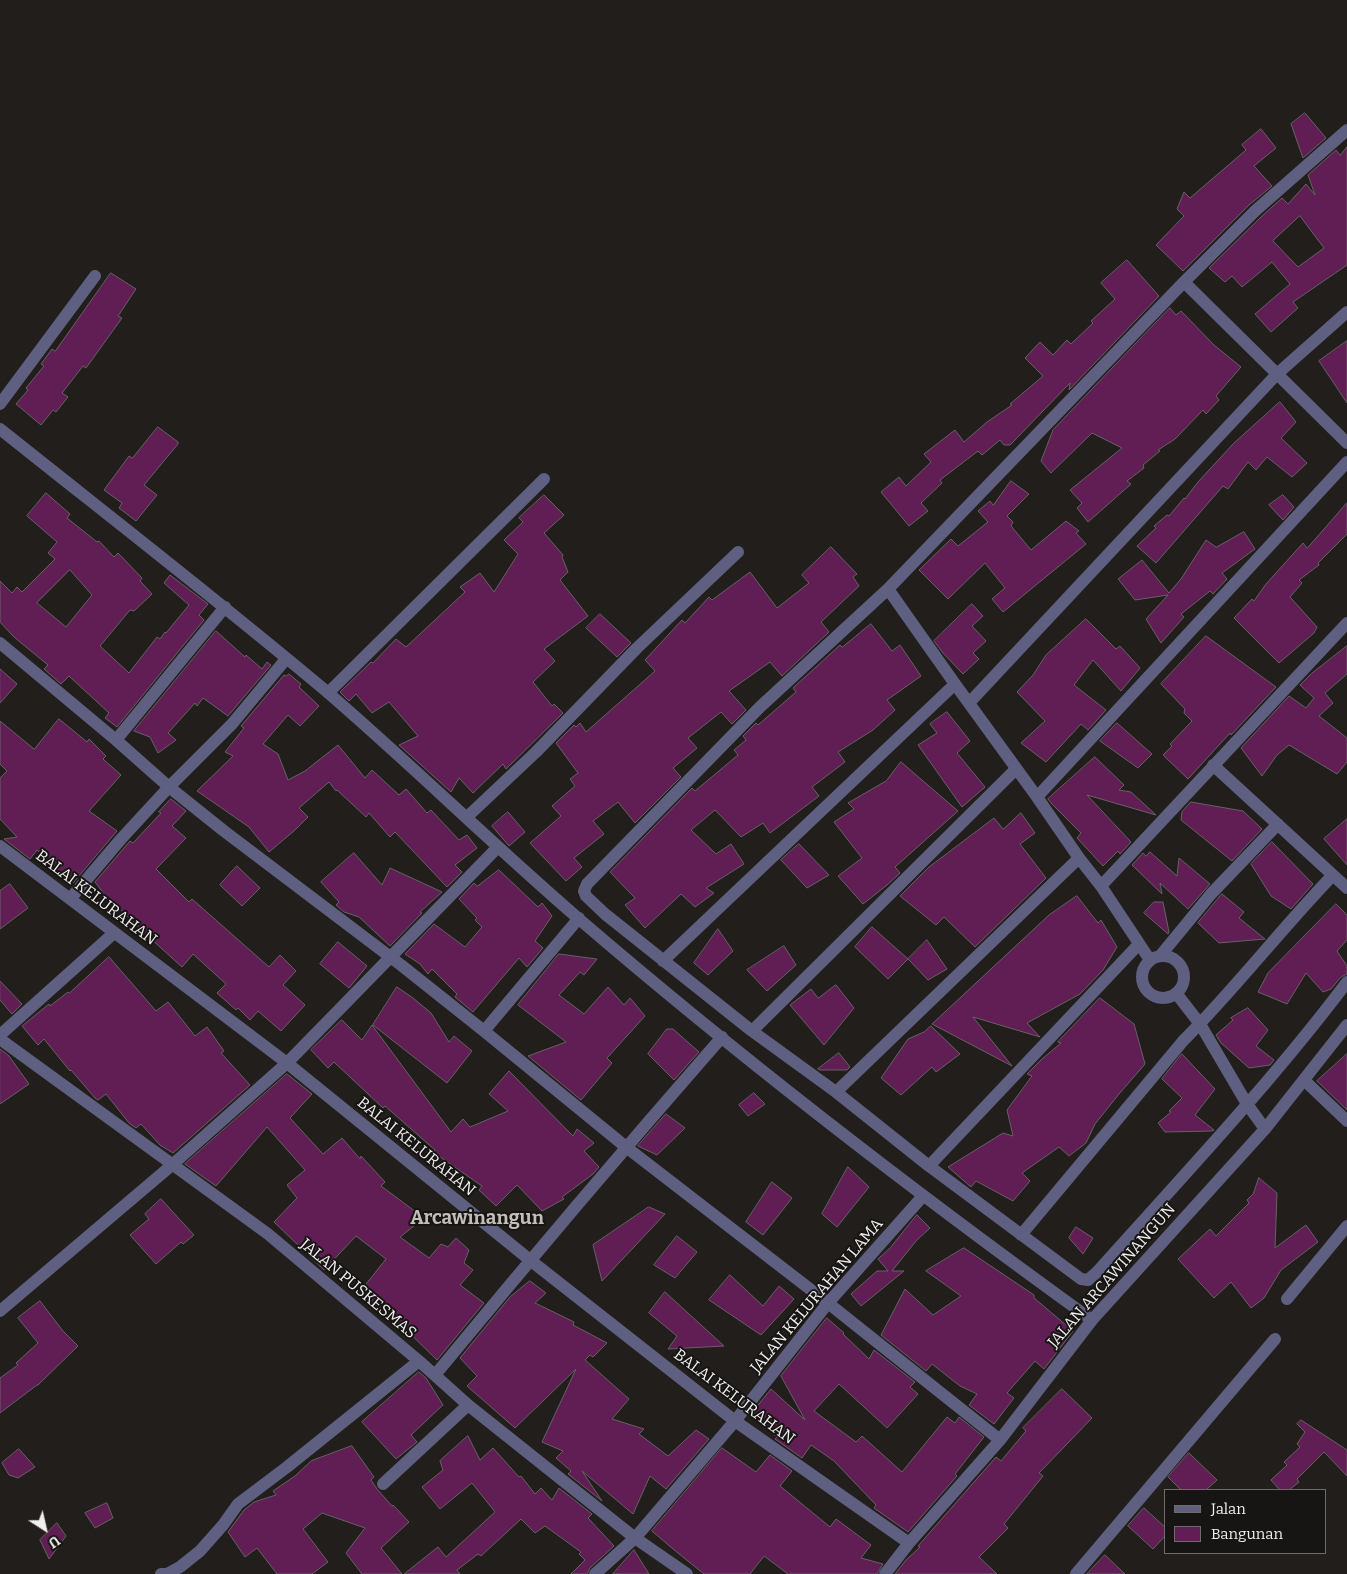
<!DOCTYPE html>
<html>
<head>
<meta charset="utf-8">
<style>
  body { margin:0 }
  #map { position:relative; width:1347px; height:1574px; overflow:hidden; background:#211e1c; font-family:Bitter,serif }
  canvas { display:block }
  .legend { position:absolute; left:1164px; top:1489px; width:162px; height:65px; box-sizing:border-box; background:#171513; border:1px solid #6e6c6a; margin:0; padding:6px 9px; list-style:none; font-size:15px; color:#f0efed }
  .legend li { display:flex; align-items:center; gap:10px; height:25px }
  .legend b { width:25px; border:1px solid #6e6c6a }
  .north { position:absolute; left:20px; top:1504px; width:50px; height:50px; -webkit-text-stroke:4px #171513; paint-order:stroke; rotate:145deg; font-size:14px; font-weight:700; line-height:20px; text-align:center; color:#f0efed }
  .north::after { content:''; display:block; margin:auto; width:18px; height:22px; background:#f0efed; clip-path:polygon(50% 0,100% 100%,50% 72%,0 100%) }
</style>
</head>
<body>
<div id="map">
<canvas width="1347" height="1574"></canvas>
<ul class="legend">
<li><b style="height:6px;background:#5f5f81"></b>Jalan</li>
<li><b style="height:14px;background:#611e55"></b>Bangunan</li>
</ul>
<div class="north">U</div>
</div>
<script>
const ctx = document.querySelector('canvas').getContext('2d');
ctx.lineJoin = 'round';
function fill(path, color) { ctx.fillStyle = color; ctx.fill(path, 'evenodd'); }
function strokePath(path, color, width, dash) { ctx.strokeStyle = color; ctx.lineWidth = width; ctx.lineCap = dash ? 'butt' : 'round'; ctx.setLineDash(dash || []); ctx.stroke(path); }
function label(font, color, halo, rows, align = 'center') {
  ctx.font = font + ' Bitter,serif'; ctx.lineWidth = 4; ctx.setLineDash([]); ctx.textBaseline = 'middle'; ctx.strokeStyle = halo; ctx.fillStyle = color; for (const [text, x, y, turn = 0] of rows) {
    ctx.save(); ctx.translate(x, y); ctx.rotate((+turn || 0) * Math.PI / 180); ctx.textAlign = isNaN(turn) ? turn : align; if (halo) ctx.strokeText(text, 0, 0); ctx.fillText(text, 0, 0); ctx.restore();
  }
}
const building = new Path2D(`
  M1305 113 1326 138 1303 158 1291 124Z
  M1261 129 1276 148 1254 166 1272 186 1249 205 1183 271 1156 245 1184 216 1177 209 1184 192 1190 198 1246 150 1242 145Z
  M1347 147V265L1293 302 1298 308 1271 332 1255 314 1290 284 1272 262 1242 287 1232 276 1225 282 1209 268 1261 217 1282 198 1288 204 1306 184 1315 195 1308 175 1336 150 1340 155ZM1300 216 1324 248 1298 267 1273 241Z
  M1127 260 1159 296 1069 390 1070 383 1013 442 1010 445H1004L1000 440 982 455 978 451 940 480 942 483 921 503 928 511 909 526 881 492 899 477 906 486 931 462 924 454 955 430 964 442 987 422 1012 405 1010 404 1043 376 1025 358 1040 342 1053 355 1067 340 1071 344 1093 323 1091 321 1115 299 1101 283Z
  M111 273 136 289 118 316 122 318 86 368 83 366 62 393 68 397 56 412 53 410 41 425 16 404 28 390 26 388 44 366 41 364 52 349 55 351Z
  M1170 308 1176 315 1181 311 1214 345 1241 367 1216 396 1219 400 1206 414 1203 410 1175 439 1158 450 1160 451 1143 465 1144 468 1127 481 1131 484 1088 522 1077 508 1082 503 1070 490 1122 448 1092 433 1051 473 1041 461 1053 430Z
  M1347 341V403L1319 361Z
  M1280 402 1296 422 1281 438 1307 463 1292 477 1267 457 1256 470 1248 462 1228 489 1223 486 1156 563 1137 546 1156 528 1154 526 1167 515 1169 516 1184 498 1185 499 1198 482 1233 444Z
  M158 427 178 442V444L144 485 157 495 136 521 119 508 122 503 104 490 129 456 132 458Z
  M1011 481 1029 494 1007 516 1013 522 1011 526 1031 550 1066 521 1079 531 1076 533 1086 544 1003 612 992 599 1005 588 985 563 948 599 919 570 951 539 958 546 988 522 978 511 990 501 993 505Z
  M46 493 70 514 67 518 97 542 99 541 114 557 118 553 142 578 140 581 152 594 134 611 130 610 100 646 129 673 157 637 160 639 165 632 166 633 189 605 164 583 170 575 208 604 199 615 204 620 117 727 105 718 109 713 69 676 61 684 44 669 48 665 14 637 0 622V581L12 593 17 587 22 592 55 559 48 553 57 542 27 516ZM70 570 92 595 66 627 37 603Z
  M544 495 564 515 544 533 563 555 562 557 568 572 560 580 588 616 544 649 555 661 533 682 552 706 554 704 563 713 506 769 503 764 473 793 459 778 451 792 399 745 418 736 389 702 372 713 356 694 349 701 340 692 371 662 373 663 396 639 406 647 465 592 460 587 480 573 494 592 518 554 504 540 523 522 519 518Z
  M1283 495 1294 507 1283 520 1269 505Z
  M1347 503V534L1318 563 1319 565 1299 580 1302 583 1290 597 1317 627 1314 633 1279 663 1234 618 1252 599 1254 601 1266 584 1303 543 1307 548Z
  M1244 532 1255 549 1222 573 1227 579 1213 594 1210 591 1181 614 1184 617 1161 643 1146 619 1168 595 1135 600 1118 579 1142 560 1169 593 1181 579 1206 540 1216 547Z
  M831 547 857 574 853 577 859 586 821 622 829 632 782 676 770 662 729 691 746 710 732 724 721 712 688 738 697 748 673 768 681 777 635 823 618 802 593 821 604 834 574 858 582 867 566 881 530 843 561 816 552 806 575 786 570 779 578 773 556 743 574 725 576 727 580 723 586 732 655 671 645 660 682 620 685 623 709 597 712 600 750 572 777 608 809 583 802 575Z
  M972 604 983 616 972 626 986 641 973 653 979 659 963 674 943 653 934 641Z
  M600 614 631 643 617 657 586 628Z
  M1086 619 1116 649 1120 646 1140 668 1121 691 1093 660 1074 685 1106 710 1088 730 1081 724 1046 762 1021 743 1045 721 1017 692 1033 675 1046 655Z
  M871 624 892 651 900 645 921 676 887 700 895 710 873 730 838 752 845 762 812 787 819 796 770 833 763 823 741 837 715 810 691 830 716 854 731 844 744 864 706 888 714 893 695 907 681 894 645 928 625 905 635 898 610 872 692 788 695 791 738 755 734 750 746 740 743 736 756 723 758 725 796 692 793 688 840 645 842 647Z
  M216 631 245 657 246 655 262 669 267 662 271 665 228 716 203 698 197 706 195 703 168 733 176 740 158 753 150 737 134 731Z
  M1206 636 1276 687 1231 735 1230 733 1188 779 1163 755 1172 746 1170 744 1192 721 1184 713 1185 709 1161 684Z
  M1347 646V674L1325 693 1333 703 1319 716 1347 738V762L1337 774 1289 745 1277 755 1262 776 1241 748 1289 696 1306 708 1314 698 1300 685 1311 674Z
  M0 669 17 684 0 703Z
  M289 674 301 684 299 687 319 706 300 726 288 715 263 744 278 754 288 780 305 771 338 745 365 778 372 770 399 795 406 789 427 813 431 810 459 840 467 835 477 848 455 865 462 872 447 887 395 832 390 837 369 813 366 817 337 790 336 791 329 782 299 808 308 817 295 830 269 852 249 827 197 791 233 756 225 752 244 728 241 726 284 675 286 676Z
  M947 712 970 741 957 753 985 787 962 807 918 745 937 733 930 724Z
  M59 719 87 742 89 739 106 756 103 759 121 775 89 811 117 831 73 883 37 850 30 859 4 839 17 837 0 819V778L7 771 0 764V721L34 749Z
  M1117 723 1152 754 1138 768 1100 741Z
  M1095 757 1124 785 1119 790 1131 792 1156 815 1087 795 1131 842 1120 854 1118 851 1103 866 1077 838 1081 833 1053 805 1048 799Z
  M901 762 958 811 895 867 900 873 887 885 863 904 838 876 862 858 834 822 854 809 848 803 886 781Z
  M171 799 186 811 172 826 186 838 156 869 189 902 192 899 269 967 280 955 296 971 283 985 305 1005 281 1031 258 1011 250 1020 238 1008 236 1010 217 993 226 984 193 954 182 967 150 938 104 894 95 882 130 841 133 843 161 813 159 812Z
  M1191 802 1243 811 1262 829 1232 861 1181 820 1182 812Z
  M508 812 525 832 509 846 492 826Z
  M1021 813 1035 833 1020 844 1046 878 975 947 944 917 936 925 900 896 929 867 994 818 1003 829Z
  M1347 819V865L1324 839Z
  M1272 842 1313 884 1291 909 1271 896 1251 864Z
  M799 844 829 875 807 888 781 860Z
  M1150 852 1177 876 1179 858 1210 884 1188 909 1160 883 1162 894 1132 865 1143 853 1146 856Z
  M354 853 382 885 390 868 442 892 420 912 422 913 390 946 359 917 344 912 336 905 339 902 321 882Z
  M237 866 260 888 242 906 220 885Z
  M499 870 538 907 542 903 552 916 535 941 543 948 527 967 519 958 473 1012 455 997 457 994 432 969 428 974 420 964 405 954 434 924 465 947 482 927 475 920 477 918 459 899 474 883 477 886Z
  M10 884 28 908 0 929V891Z
  M1222 894 1244 912 1239 918 1265 939 1219 943 1198 923Z
  M1077 896 1098 923 1101 920 1117 947 1103 970 1080 994 1027 1023 1040 1037 973 1017 1012 1066 932 1024 1049 915Z
  M1154 902H1163L1169 932 1168 934 1144 913Z
  M1336 904 1347 915V940L1337 951 1347 966V974L1341 977 1331 989 1323 992 1306 973 1287 1004 1258 992 1268 973Z
  M872 927 908 959 888 979 855 947Z
  M718 929 733 951 708 975 694 963Z
  M927 940 947 969 928 980 908 959Z
  M338 942 367 966 349 988 320 964Z
  M784 946 796 965 767 991 747 970Z
  M559 954 597 959 584 975 580 972 559 995 584 1014 608 987 624 1005 630 998 645 1016 607 1058 612 1063 581 1100 528 1056 566 1042 518 1005Z
  M109 957 156 1011 168 1002 195 1036 207 1027 224 1051 221 1053 250 1085 173 1153 160 1145 141 1124 136 1128 129 1123 106 1094 98 1100 95 1098 71 1070 70 1071 44 1039 38 1045 22 1026 49 1004 50 1006 68 992 69 993Z
  M0 981 22 1004 12 1014 0 1000Z
  M836 985 854 1008 824 1045 790 1005 811 989 818 998Z
  M397 987 413 998 431 1013 449 1042 454 1036 472 1051 447 1083 373 1025Z
  M1100 998 1134 1024 1145 1064 1119 1094 1095 1124 1086 1143 1069 1156 1059 1147 1022 1173 1030 1181 1013 1201 976 1181 971 1187 948 1167 1003 1133 1013 1136 1007 1110 1032 1076 1027 1074 1042 1059 1061 1043 1058 1042Z
  M1248 1008 1268 1030 1256 1046 1274 1060 1270 1065 1249 1068 1221 1043 1216 1035 1233 1020 1231 1018Z
  M342 1020 362 1040 372 1025 451 1132 463 1119 470 1127 508 1111 489 1094 509 1071 573 1136 577 1129 594 1143 584 1151 599 1167 593 1174 562 1197 564 1199 542 1211 517 1185 496 1206 479 1190 482 1186 433 1152 435 1150 385 1106 383 1108 334 1062 328 1068 311 1050Z
  M931 1026 960 1054 936 1072 932 1067 901 1095 881 1078 908 1039 924 1032Z
  M667 1029H673L699 1052 674 1080 648 1054Z
  M0 1049 9 1056 29 1084 0 1104Z
  M839 1053 850 1067 847 1070H820L818 1069Z
  M1182 1054 1215 1089 1195 1115 1214 1130 1212 1131 1165 1132 1158 1123 1171 1112 1169 1111 1182 1098 1162 1079Z
  M1347 1054V1110L1317 1081Z
  M287 1074 312 1094 290 1118 323 1154 342 1138 360 1159 361 1156 385 1182 381 1186 424 1218 400 1237 429 1258 441 1244 448 1247 456 1238 469 1250 464 1263 473 1270 460 1285 484 1303 437 1360 394 1318 359 1293 386 1259 356 1236 324 1270 274 1222 297 1198 287 1185 305 1170 267 1127 216 1186 185 1164Z
  M754 1093 765 1104 748 1116 739 1105Z
  M666 1114 685 1128 657 1155 638 1146Z
  M848 1167 869 1187 837 1227 822 1214Z
  M1259 1178 1277 1193 1275 1248 1306 1225 1318 1242 1281 1270 1264 1298 1251 1308 1231 1282 1214 1298 1178 1259 1210 1229 1216 1236 1249 1203 1247 1200 1253 1194Z
  M772 1182 792 1198 763 1235 746 1222Z
  M161 1199 194 1235 183 1244 181 1242 156 1264 130 1235 149 1219 145 1214Z
  M649 1207 665 1214 602 1281 593 1245Z
  M917 1215 930 1228 916 1241 892 1271H904L861 1306 851 1294 877 1271H888L878 1259 890 1248Z
  M1076 1227 1093 1238 1083 1254 1069 1238Z
  M677 1236 697 1252 675 1278 654 1265Z
  M964 1248 1034 1295V1298L1073 1331 1044 1369 1035 1361 1007 1393 1014 1398 994 1424 969 1405 977 1394 960 1386 932 1364 926 1371 881 1335 905 1289 933 1315 961 1296 926 1271Z
  M730 1275 763 1306 779 1286 794 1299 761 1335 709 1300Z
  M530 1281 546 1293 535 1303 574 1322 573 1325 607 1343 593 1357 590 1355 585 1360 629 1399 612 1419 644 1429 639 1434 668 1456 696 1430 709 1439 666 1489 650 1476 633 1514 582 1471 602 1501 568 1474 571 1471 556 1458 563 1451 542 1442 576 1369 515 1428 467 1386 477 1376 460 1358 510 1297Z
  M665 1292 724 1346 668 1349 677 1336 649 1313Z
  M40 1301 63 1331 78 1346 38 1385H37L0 1413V1378L18 1365 16 1363 38 1343 18 1318Z
  M827 1318 844 1333 843 1334 869 1359 874 1350 915 1382 910 1387 918 1394 887 1428 839 1384 814 1411 856 1442 862 1436 902 1472 947 1417 955 1423 959 1417 984 1437 955 1474 957 1476 908 1532 874 1508 876 1505 834 1461 811 1445 802 1458 775 1439 777 1437 750 1415 771 1389 805 1420 781 1376Z
  M419 1372 426 1378 443 1405 411 1435 417 1442 396 1459 362 1422Z
  M1062 1389 1092 1418 1039 1473 1043 1476 1004 1524 1008 1528 979 1557 997 1574H895L906 1560 920 1547 918 1546 996 1457 1001 1461 1026 1431 1023 1428Z
  M1301 1420 1347 1450V1476L1324 1452 1297 1479 1299 1482 1289 1490H1280L1271 1480 1287 1465 1284 1462 1300 1447 1297 1444 1305 1432 1297 1424Z
  M468 1436 480 1460 493 1448 519 1477 521 1476 535 1494 541 1488 552 1500 559 1488 592 1514 588 1518 614 1546 590 1568 587 1574H571L585 1560 579 1554 581 1552 545 1526 535 1533 521 1519 481 1556 478 1554 457 1570 460 1574H404L438 1547 446 1557 495 1512 472 1483 440 1509 422 1487 443 1470 440 1461Z
  M352 1446 374 1477 371 1480 377 1489 392 1506 393 1505 409 1522 381 1548 402 1574H362L346 1553 365 1528 322 1513 303 1529 328 1562 312 1574H277L257 1548 245 1557 228 1532 244 1510 254 1502 276 1495 273 1491 295 1476 311 1461Z
  M722 1448 756 1472 770 1455 792 1471 780 1486 830 1527 836 1519 871 1545 861 1558 883 1564 877 1574H788L764 1556 750 1574H704L673 1549 652 1531Z
  M19 1449 35 1467 18 1478 9 1475 2 1463Z
  M1189 1453 1217 1480 1206 1490H1181L1168 1477Z
  M107 1503 113 1518 95 1528 85 1513Z
  M1144 1508 1166 1528V1535L1153 1549 1128 1526Z
  M57 1523 66 1536 49 1559 40 1540Z
  M634 1550 649 1574H613Z
  M1105 1555 1125 1574H1087Z`);
const minor = new Path2D(`
  M1347 130 1255 211 1184 282 888 589 760 707 587 884 584 891 586 896 605 914 752 1031 836 1092 929 1166 1081 1279 1088 1280 1097 1272C1182 1177 1270 1084 1347 982
  M1184 282 1347 443
  M0 404 95 276
  M0 429C109 516 219 601 326 691 412 765 493 845 579 919 743 1060 916 1193 1092 1320
  M888 589 955 684 1037 797 1079 858 1101 886 1150 960
  M0 643 116 740 169 787 224 831 401 965 484 1031 626 1147 828 1303 1000 1440
  M328 693 544 479
  M969 703 1277 374 1347 312
  M116 740 225 607
  M1213 765 1347 888
  M1037 797 1347 462
  M467 817 536 752 637 648 738 552
  M0 846 287 1063 530 1260 735 1421 909 1543
  M1101 886 1347 623
  M70 899 121 839 169 787 232 724 286 659
  M1160 956 1211 894 1278 824
  M1142 977a21 21 0 1 1 42 0a21 21 0 1 1-42 0Z
  M663 961 955 684
  M1176 993 1200 1024 1247 1104 1265 1129
  M484 1031 579 918
  M752 1031 1016 769
  M0 1035 114 933
  M0 1039 268 1234 419 1361 468 1405 635 1538 687 1574
  M1304 1080 1347 1121
  M836 1092 1079 858
  M929 1166 1139 944
  M1021 1235 1183 1041C1235 989 1281 929 1333 875
  M1287 1299 1347 1226
  M0 1311 172 1165 287 1063 498 847
  M435 1375C529 1261 624 1149 722 1037
  M383 1484 468 1405
  M161 1574H167L180 1567 200 1551 223 1525 238 1504 287 1467 419 1361
  M595 1574 635 1538 735 1421 828 1303 923 1196
  M885 1574 909 1543 1000 1440 1092 1320 1265 1129 1347 1025
  M1076 1574 1275 1339`);
const streetNames = [
  ["BALAI KELURAHAN",96,898,37],
  ["BALAI KELURAHAN",416,1147,39],
  ["JALAN ARCAWINANGUN",1112,1276,-49],
  ["JALAN PUSKESMAS",358,1289,40],
  ["JALAN KELURAHAN LAMA",817,1296,-50],
  ["BALAI KELURAHAN",734,1397,37]
];
const quarterNames = [
  ["Arcawinangun",477,1219]
];
fill(building, '#611e55');
strokePath(building, '#656264', 1);
strokePath(minor, '#5f5f81', 12);
label('16px', '#f0efed', '#171513', streetNames);
label('bold 19px', '#c2bfbb', '#171513', quarterNames);
</script>
</body>
</html>
